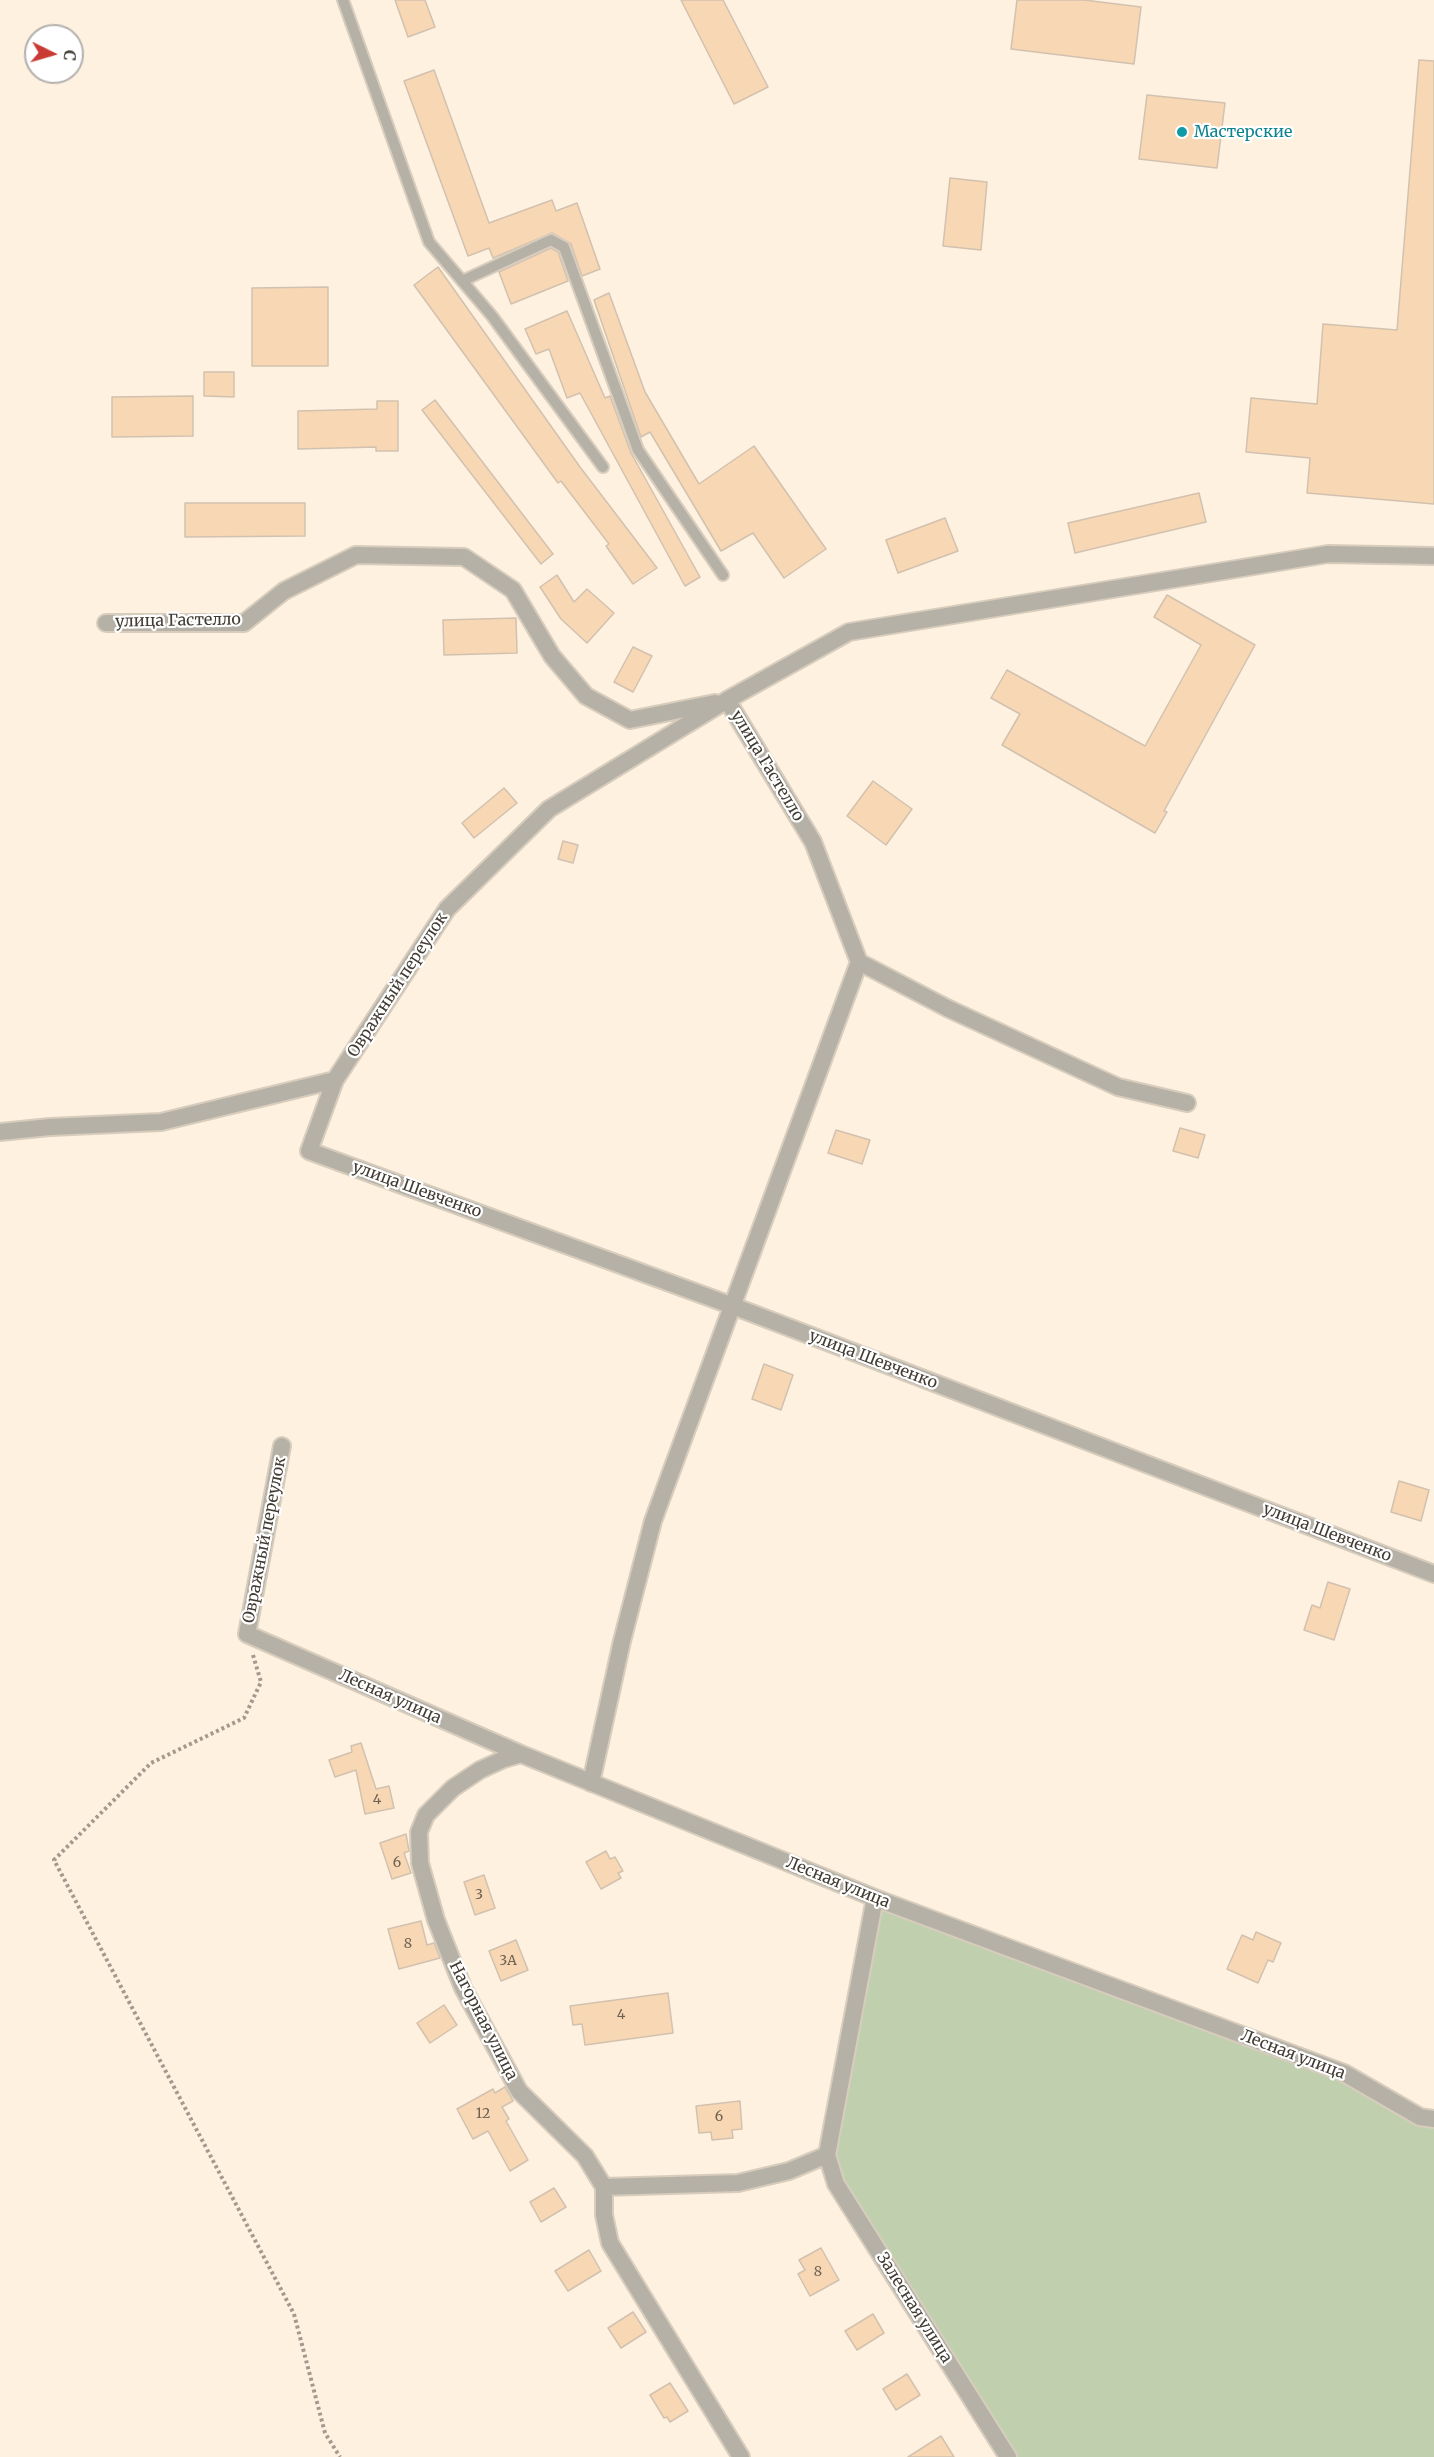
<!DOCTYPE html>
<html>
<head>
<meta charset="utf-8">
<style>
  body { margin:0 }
  #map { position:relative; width:1434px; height:2457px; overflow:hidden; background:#fef1e0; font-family:Merriweather,serif }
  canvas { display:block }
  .north { position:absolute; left:24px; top:24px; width:60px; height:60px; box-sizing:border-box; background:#fff; border:2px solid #b3b1ad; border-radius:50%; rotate:95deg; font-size:16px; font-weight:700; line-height:24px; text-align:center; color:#413b33 }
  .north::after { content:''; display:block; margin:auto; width:21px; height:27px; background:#c93a35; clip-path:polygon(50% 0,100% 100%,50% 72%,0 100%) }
</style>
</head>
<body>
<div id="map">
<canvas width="1434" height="2457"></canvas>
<div class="north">С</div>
</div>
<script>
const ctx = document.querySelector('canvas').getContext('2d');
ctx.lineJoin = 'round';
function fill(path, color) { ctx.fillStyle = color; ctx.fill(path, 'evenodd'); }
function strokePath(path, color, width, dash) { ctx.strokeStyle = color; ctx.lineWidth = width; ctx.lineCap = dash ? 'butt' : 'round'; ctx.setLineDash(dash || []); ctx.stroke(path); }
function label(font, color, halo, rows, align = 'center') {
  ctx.font = font + ' Merriweather,serif'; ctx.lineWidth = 4.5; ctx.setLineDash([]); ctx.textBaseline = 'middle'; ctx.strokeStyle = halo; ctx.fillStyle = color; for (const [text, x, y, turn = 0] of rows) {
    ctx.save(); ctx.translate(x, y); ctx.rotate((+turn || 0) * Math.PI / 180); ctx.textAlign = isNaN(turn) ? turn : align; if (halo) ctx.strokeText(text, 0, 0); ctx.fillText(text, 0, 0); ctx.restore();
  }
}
const green = new Path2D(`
  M875 1898 1344 2073 1434 2119V2457H1008L827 2155Z`);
const building = new Path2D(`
  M395 0H425L435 27 408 37Z
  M681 0H723L768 87 734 104Z
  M1017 0H1084L1141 7 1134 64 1011 49Z
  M1419 60 1434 61V504L1307 493 1310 458 1246 452 1251 398 1317 404 1323 324 1397 330Z
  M434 70 489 223 552 200 556 211 577 203 600 269 582 276 571 244 552 233 493 258 489 248 468 256 404 81Z
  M1147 95 1225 103 1217 168 1139 159Z
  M950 178 987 182 981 250 943 246Z
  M551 248 558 252 568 281 511 304 499 272Z
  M438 267 580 467 657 568 633 584 606 546 609 544 561 481 558 483 414 285Z
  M328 287V366H252V288Z
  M609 293 645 392 699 484 754 446 826 549 784 578 753 533 721 551 650 432 641 437 594 300Z
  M567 311 605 398 610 396 631 453 700 577 685 586 580 393 567 398 549 349 536 354 525 329Z
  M204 372H234V397L204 396Z
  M193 396V436L112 437V397Z
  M435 400 553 554 541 564 422 410Z
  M377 401H398V451H376V447L298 449V411L377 409Z
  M1199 493 1206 522 1075 553 1068 523Z
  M185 503H305V536L185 537Z
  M945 518 958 551 898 573 886 540Z
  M557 575 574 602 587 589 614 613 587 643 561 619 540 587Z
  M1167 595 1255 645 1164 811 1167 812 1155 833 1002 745 1020 714 991 698 1007 670 1145 746 1201 645 1154 617Z
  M516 618 517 653 444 655 443 620Z
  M633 647 652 656 633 692 614 682Z
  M873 781 912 809 886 845 847 816Z
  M504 788 517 803 474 838 462 823Z
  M563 841 578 845 573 863 558 859Z
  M1180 1128 1205 1135 1198 1158 1173 1151Z
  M836 1130 870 1140 862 1164 828 1153Z
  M764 1364 793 1375 781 1410 752 1399Z
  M1399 1481 1429 1490 1421 1521 1391 1512Z
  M1328 1582 1350 1589 1334 1640 1304 1630 1312 1605 1320 1608Z
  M361 1743 376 1789 389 1786 394 1808 365 1814 356 1770 335 1777 329 1760 352 1752 351 1746Z
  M406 1834 409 1851 404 1853 411 1873 392 1879 380 1843Z
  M606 1851 610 1859 615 1857 623 1871 618 1873 621 1878 601 1889 586 1862Z
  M484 1875 495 1908 475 1915 464 1882Z
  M421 1921 427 1945 434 1943 440 1958 399 1969 388 1929Z
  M1256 1932 1281 1943 1273 1962 1268 1960 1258 1983 1227 1969 1242 1935 1253 1940Z
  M516 1940 528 1970 501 1981 489 1951Z
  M668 1993 673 2033 585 2045 582 2024 573 2025 570 2006Z
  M444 2005 457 2025 430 2043 417 2023Z
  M505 2087 513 2101 502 2107 509 2119 506 2121 528 2160 510 2171 488 2131 473 2139 457 2109 493 2089 495 2093Z
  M740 2101 742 2129 732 2130 733 2138 712 2140 711 2132 699 2133 696 2106Z
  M554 2188 566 2207 541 2222 530 2202Z
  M821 2248 839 2280 810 2296 798 2274 805 2270 799 2260Z
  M589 2250 601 2271 568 2291 555 2271Z
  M633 2312 646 2332 621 2348 608 2328Z
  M873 2314 884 2333 857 2350 845 2331Z
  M907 2374 920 2395 896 2410 883 2389Z
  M670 2383 688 2411 670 2422 667 2417 664 2418 650 2395Z
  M941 2436 954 2457H908Z`);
const path = new Path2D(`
  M253 1655 261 1682 244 1718 151 1763 54 1860 294 2314 325 2433 340 2457`);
const service = new Path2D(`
  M343 0 429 242 492 316 603 467
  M462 281 551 240 564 247 638 450 723 575`);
const minor = new Path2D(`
  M1434 556 1328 554 849 632 727 700 549 809 447 909 335 1080 309 1151 733 1306 1434 1574
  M106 623H244L284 591 356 555 464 557 513 590 552 656 586 696 630 720 715 703
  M727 700 813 842 859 962 947 1008 1118 1087 1187 1103
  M0 1132 50 1127 161 1122 335 1080
  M282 1446 247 1634 521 1754 875 1898 1344 2073 1420 2117 1434 2119
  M521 1754 504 1759 480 1770 453 1788 426 1815 419 1832 420 1863 436 1920 463 1988 519 2091 585 2156 604 2187V2215L610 2243 741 2457
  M591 1783 622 1641 653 1521 859 962
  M875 1898 827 2155 836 2184 1008 2457
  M604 2187 738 2183 789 2171 827 2155`);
const markers = [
  [1182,132,6,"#0f9aa8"]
];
const numberNames = [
  ["4",377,1800],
  ["6",397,1863],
  ["3",479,1895],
  ["8",408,1944],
  ["3А",508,1961],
  ["4",621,2015],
  ["12",483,2114],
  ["6",719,2117],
  ["8",818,2272]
];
const cultureNames = [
  ["Мастерские",1194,132]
];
const streetNames = [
  ["улица Гастелло",178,621,-1],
  ["улица Гастелло",767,766,59],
  ["Овражный переулок",398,985,-57],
  ["улица Шевченко",417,1190,20],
  ["улица Шевченко",873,1360,21],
  ["улица Шевченко",1327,1533,21],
  ["Овражный переулок",265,1540,-79],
  ["Лесная улица",390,1697,24],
  ["Лесная улица",838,1883,22],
  ["Нагорная улица",483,2021,63],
  ["Лесная улица",1293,2055,21],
  ["Залесная улица",914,2308,58]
];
fill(green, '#c0d0ae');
fill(building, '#f8d8b4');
strokePath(building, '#d2c1af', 1.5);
strokePath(service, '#d8cdbd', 14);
strokePath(minor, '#d8cdbd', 20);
strokePath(path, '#a39a8d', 4, [3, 3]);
strokePath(service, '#b5b1a7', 10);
strokePath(minor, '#b5b1a7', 16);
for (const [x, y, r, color] of markers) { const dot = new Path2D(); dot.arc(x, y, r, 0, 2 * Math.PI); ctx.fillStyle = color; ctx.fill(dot); strokePath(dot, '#fff', 2); }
label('14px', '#6f6253', null, numberNames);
label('16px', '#0d838f', '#fff', cultureNames, 'left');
label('16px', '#413b33', '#fff', streetNames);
</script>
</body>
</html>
